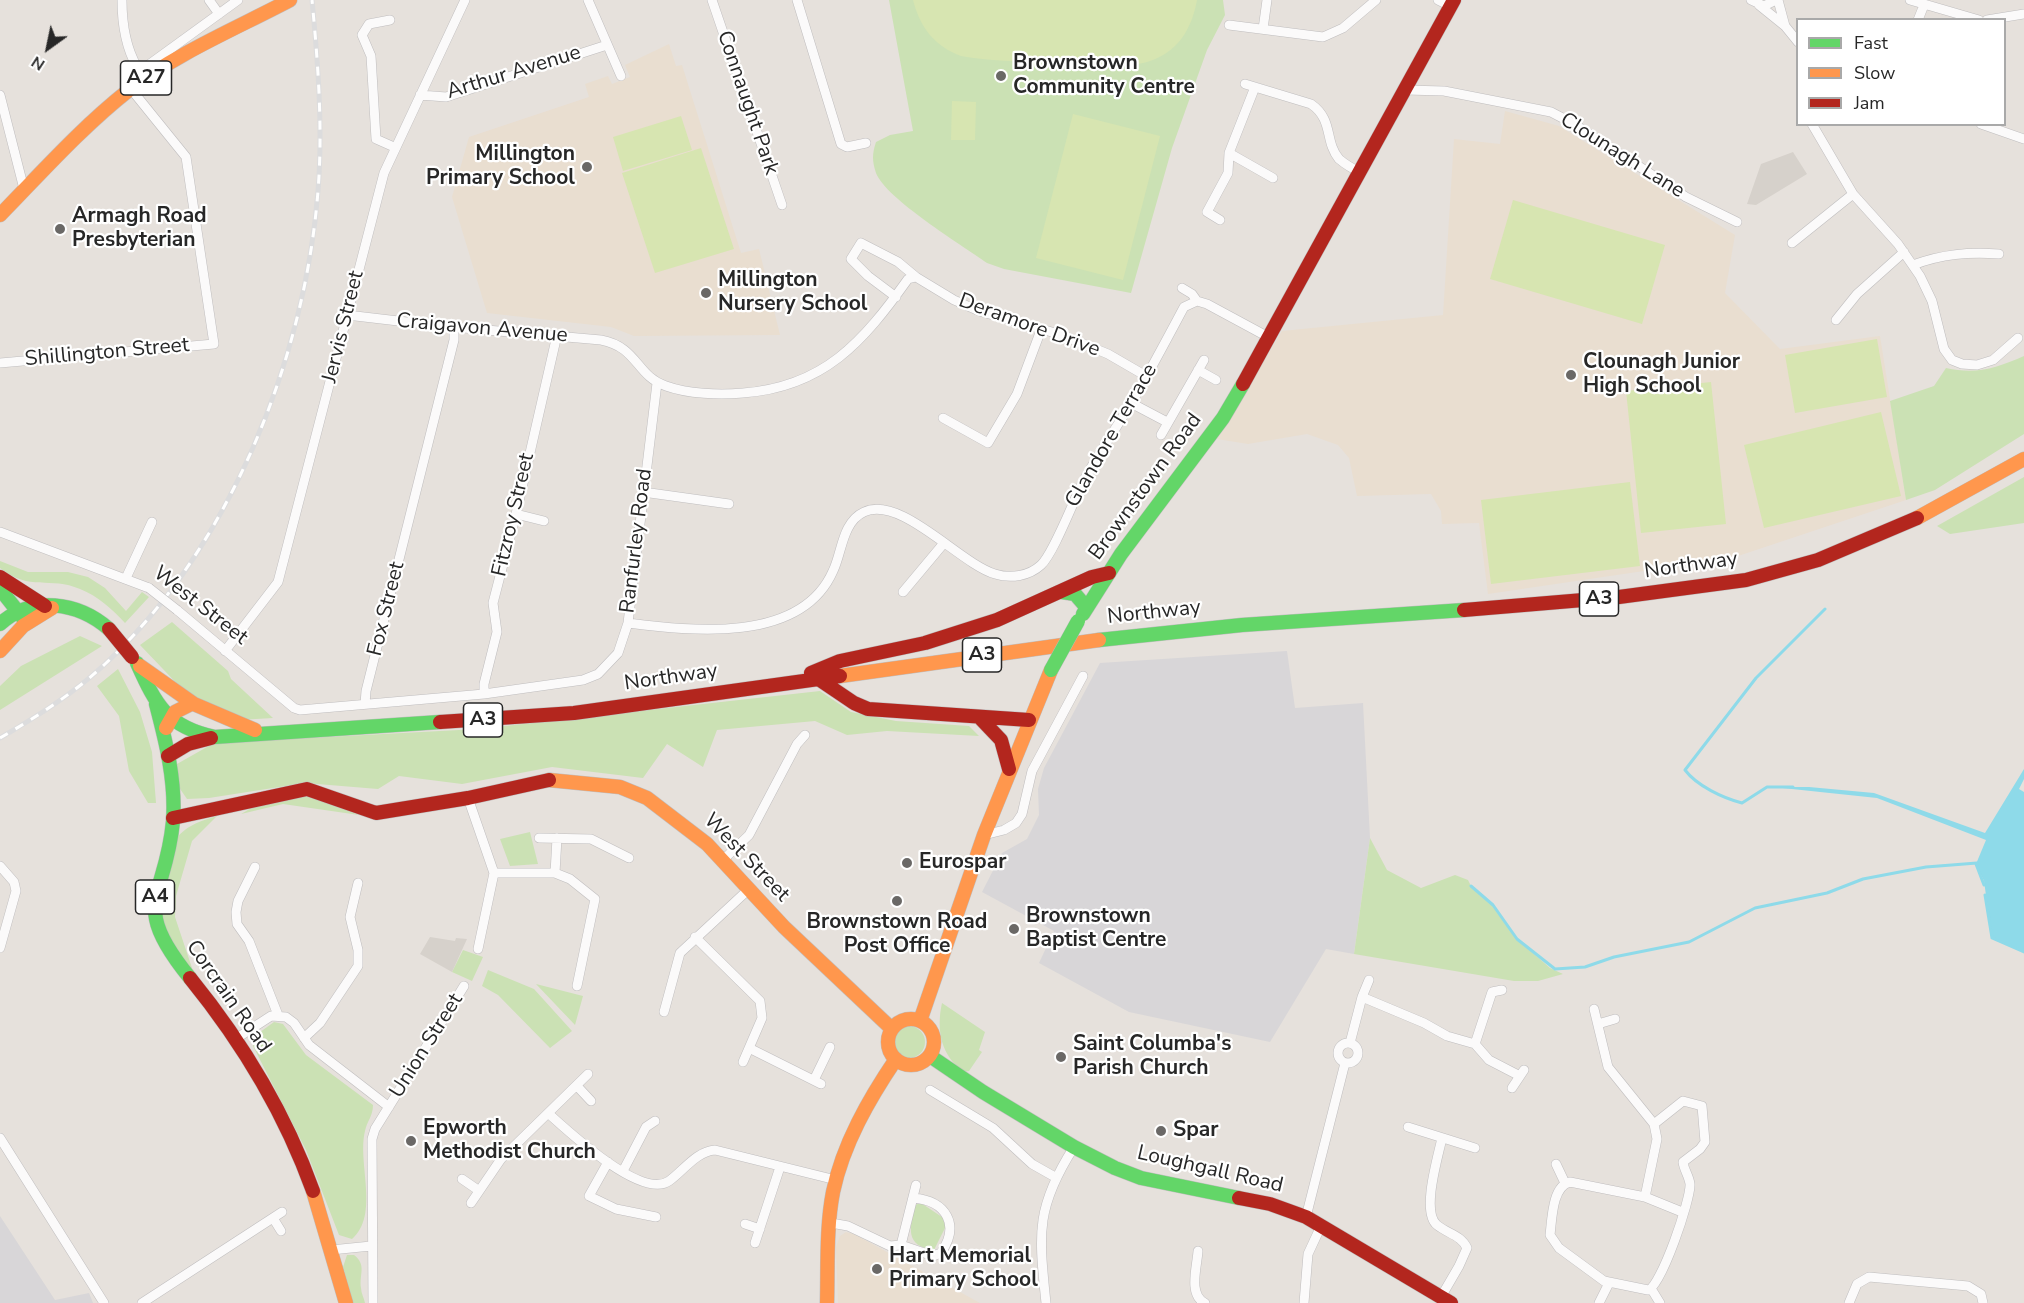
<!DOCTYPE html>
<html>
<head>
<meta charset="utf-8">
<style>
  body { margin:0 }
  #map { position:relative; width:2024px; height:1303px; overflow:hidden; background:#e6e1dc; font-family:"Nunito Sans",sans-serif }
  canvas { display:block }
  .legend { position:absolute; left:1796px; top:18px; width:210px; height:108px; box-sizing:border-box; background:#fff; border:2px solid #a9a9a9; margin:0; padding:8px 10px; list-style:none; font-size:18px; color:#272727 }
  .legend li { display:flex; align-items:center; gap:12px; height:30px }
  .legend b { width:30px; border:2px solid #a9a9a9 }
  .north { position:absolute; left:18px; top:18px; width:60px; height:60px; -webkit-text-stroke:4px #fff; paint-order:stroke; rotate:213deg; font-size:16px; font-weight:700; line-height:24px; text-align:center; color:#272727 }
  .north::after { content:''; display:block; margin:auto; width:21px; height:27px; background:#272727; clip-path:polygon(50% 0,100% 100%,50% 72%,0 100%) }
</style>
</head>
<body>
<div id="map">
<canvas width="2024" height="1303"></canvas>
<ul class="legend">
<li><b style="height:8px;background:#63d668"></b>Fast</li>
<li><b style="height:8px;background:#ff974d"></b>Slow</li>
<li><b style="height:8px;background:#b3261e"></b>Jam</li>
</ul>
<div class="north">N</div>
</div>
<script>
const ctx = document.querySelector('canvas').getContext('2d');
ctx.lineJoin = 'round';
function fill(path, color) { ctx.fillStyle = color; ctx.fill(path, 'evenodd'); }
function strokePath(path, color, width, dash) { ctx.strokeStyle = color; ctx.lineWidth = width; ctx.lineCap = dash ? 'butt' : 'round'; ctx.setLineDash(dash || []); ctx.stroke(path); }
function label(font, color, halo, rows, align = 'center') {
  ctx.font = font + ' "Nunito Sans",sans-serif'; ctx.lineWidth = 4.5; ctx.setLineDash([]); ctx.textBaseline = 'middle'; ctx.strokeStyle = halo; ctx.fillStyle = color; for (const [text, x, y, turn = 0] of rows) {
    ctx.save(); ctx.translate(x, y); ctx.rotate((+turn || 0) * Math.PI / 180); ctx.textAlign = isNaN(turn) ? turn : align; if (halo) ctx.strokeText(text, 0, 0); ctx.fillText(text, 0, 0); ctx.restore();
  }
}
const industrial = new Path2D(`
  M1287 651 1295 708 1363 703 1370 838 1354 954 1326 949 1270 1042 1129 1012 1039 963 1054 931 982 892 1002 853 1027 839 1039 815 1038 789 1044 768 1100 663Z
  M0 1216 55 1300 89 1293 93 1303H0Z`);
const education = new Path2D(`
  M669 44 676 66 682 65 741 253 759 249 780 335 634 336 611 327 487 313 452 197 469 137 589 97 585 84 608 76 612 84 630 77 625 65Z
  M1505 111 1559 126 1735 235 1725 293 1780 349 1880 336 1906 500 1732 558 1488 594 1479 523 1442 524 1441 511 1431 494 1357 496 1349 458 1338 445 1307 434 1248 444 1217 439 1282 331 1443 315 1454 139 1500 144Z
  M846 1232 854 1234 980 1303H838L836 1247 840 1236Z`);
const green = new Path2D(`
  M889 0H1223L1225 15 1207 50 1172 148 1131 293 1004 269 987 263C962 245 886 199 876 173 872 161 872 154 876 142L890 135 913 131Z
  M2024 356V434L1935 490 1906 500 1890 401 1934 386 1946 368C1976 375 1996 368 2024 356Z
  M2024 477V523L1950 534 1937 526Z
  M0 561 28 572H68L88 577 105 588 126 611 142 592 149 597 125 623C112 609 98 596 80 589 50 576 30 592 0 568Z
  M172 622 228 671 231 679 273 718 239 720 184 691 140 645Z
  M80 636 102 646 0 710V686L21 666Z
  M118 669 140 712 152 752 156 803H148L129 771 119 716 97 686Z
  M820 691 851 712 896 721 969 726 979 736 887 731 847 735 815 721 717 730 703 767 667 744 643 778 552 767 462 784 399 776 378 789 305 783 209 798 187 799 176 783 177 764 214 743 478 729Z
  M293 796 312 797 359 815 283 804 241 814 260 803Z
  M217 816 192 841 176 896 175 917 194 974 161 927 158 900 174 842C184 826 200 821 217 816Z
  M530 832 538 864 510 866 500 839Z
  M1370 838 1387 870 1421 888 1455 875 1468 880 1471 886 1493 905 1517 939 1550 968 1563 974 1538 981H1514L1354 954Z
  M463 950 483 957 472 981 452 972Z
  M488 970 534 989 572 1031 550 1048 498 995 482 986Z
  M536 984 583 996 575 1025Z
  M942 1003 985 1032 979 1050 982 1052 969 1071 964 1072C941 1056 936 1030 942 1003Z
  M274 1022 283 1024 306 1055 373 1105C373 1116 367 1121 365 1131 357 1163 380 1215 352 1239L339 1235 306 1150 253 1046 256 1035Z
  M893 1042a16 16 0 1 1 32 0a16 16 0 1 1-32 0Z
  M921 1203 945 1219 947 1224 934 1250C904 1246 910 1227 915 1205Z
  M347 1255H354C367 1265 359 1274 361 1288 361 1293 364 1298 365 1303H353L343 1267Z`);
const pitch = new Path2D(`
  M913 0H1197C1182 82 1110 67 1048 63 1019 61 989 61 961 56 934 46 920 27 913 0Z
  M952 101 976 102 975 140H951Z
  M1073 114 1160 136 1123 280 1036 258Z
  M681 116 692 150 623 171 613 137Z
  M701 148 734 249 655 273 622 173Z
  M1513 200 1665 245 1642 324 1490 279Z
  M1877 339 1887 397 1795 413 1785 355Z
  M1711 382 1726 524 1641 533 1626 391Z
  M1881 412 1901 496 1764 528 1744 445Z
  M1630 482 1640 566 1491 584 1481 500Z`);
const plaza = new Path2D(`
  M1793 152 1807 174 1756 205 1747 204 1761 164Z
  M430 937 455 941 456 938 467 939 452 972 420 954Z`);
const water = new Path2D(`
  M2024 769V779L2019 789 2024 792V952L1992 938 1984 881 1976 864 1986 840 1877 798 1773 787H1809L1874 793 1985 833Z`);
const stream = new Path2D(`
  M1793 787H1767L1742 803C1723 798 1697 786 1685 770L1756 678 1825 609
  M1976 864 1984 885
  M1471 886 1493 905 1517 939 1555 969 1585 967 1614 957 1689 942 1755 908 1827 893 1863 879 1926 867 1977 863
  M1985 895 1992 938 2024 952`);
const street = new Path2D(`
  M122 0C122 24 125 46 137 67L143 69
  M209 0 219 14
  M588 0 621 76
  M712 0 782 205
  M797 0 841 144 847 147 866 143
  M1438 0 1450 6
  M1751 0 1764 6 1776 0
  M1778 0 1785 26
  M1910 0 1979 20
  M1759 5 1785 26 1798 42
  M390 20 369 24 362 35 371 56 376 139 394 147
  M1918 20 1924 5
  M1987 20 2024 14
  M1229 25 1323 37 1343 28 1376 0
  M1263 29 1267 0
  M145 79 143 69 238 0
  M1245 84 1311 104C1334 120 1324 141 1339 159 1345 164 1353 169 1360 172
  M1406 90 1444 91 1551 112 1574 124 1686 197 1737 222
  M0 95 24 189
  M420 95 446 97 607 45
  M1812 124 1853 194 1898 244 1920 276 1932 301 1944 349 1952 360 1962 364 1977 365 1993 360 2018 338
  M1981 124 2024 139
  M1229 153 1273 178
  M1220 220 1207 212 1228 173 1229 153 1255 87
  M1792 243 1853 194
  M1913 265C1942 254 1968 252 1999 254
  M1182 288 1192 294 1197 301
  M896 297 868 276 851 259 861 243 898 262 916 277
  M347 315 441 326 601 340C638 347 636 376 666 386 688 394 719 395 743 393 824 387 863 342 908 279L916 277 954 300 979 311 1062 335 1108 354 1146 376
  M1836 320 1857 294 1904 252
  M0 363 214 344 186 157 131 89
  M1198 370 1216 380
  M1131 403 1167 422
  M943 418 988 443 1017 394 1041 330
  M1161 435 1204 360
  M643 492 729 504
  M516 514 544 521
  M0 532 149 588
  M126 578 152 522
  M903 592 944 543
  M177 610 294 708 300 710 484 694 583 680 598 674 618 653 628 623 657 383
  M628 623C691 631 801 644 833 571 842 553 842 522 864 512 901 495 959 563 995 574 1011 579 1029 576 1041 565 1054 553 1074 499 1084 480 1099 453 1116 428 1132 402 1150 371 1167 339 1184 307L1197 301 1207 304 1270 338
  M225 651 278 582 384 173 465 0
  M484 694V684L497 632 493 603 516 514 557 335
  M365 704 366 691 454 340V326
  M468 798 494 873 478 949
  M984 835 1004 830 1016 823 1022 814 1032 771 1083 676
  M539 838 591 839 629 858
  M723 860 749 835 797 744 805 735
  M0 866 14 882 16 891 0 948
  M255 867 238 901 236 912 237 924 249 941 278 1015
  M494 873H555L570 879 595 899 577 986
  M555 873 557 838
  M695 937 760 1001 762 1018 743 1062
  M1362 997 1424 1023 1447 1036 1475 1044 1489 1060 1518 1075
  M1594 1009 1608 1067 1654 1124 1657 1139 1645 1197
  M664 1012 680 953 749 889
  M1598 1024 1615 1019
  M304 1038 320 1023 358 966V950L350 917 358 883
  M234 1040 271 1016 286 1017 294 1023 309 1045 389 1107
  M1350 1043 1362 997 1369 980
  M1338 1053a10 10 0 1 1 20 0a10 10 0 1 1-20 0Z
  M1475 1044 1492 992 1502 990
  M749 1048 821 1084
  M814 1080 830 1047
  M577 1086 591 1101
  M1512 1088 1524 1070
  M930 1090 993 1128 1032 1164 1055 1177
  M549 1114C569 1132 642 1200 669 1181 683 1171 697 1151 715 1150L836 1180
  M1654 1124 1683 1101 1702 1106 1705 1142 1700 1149 1683 1162C1684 1170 1689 1176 1690 1184 1691 1199 1661 1287 1648 1290L1604 1281 1559 1248 1550 1235C1552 1220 1552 1186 1570 1182L1645 1197 1682 1212
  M1408 1127 1475 1148
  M0 1138 104 1303
  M608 1162 589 1196 616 1209 656 1217
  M1556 1164 1565 1183
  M623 1171 646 1127 655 1121
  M462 1179 478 1190
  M471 1203 501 1159 588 1074
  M1306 1217 1345 1063
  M273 1218 281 1231
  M831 1223 848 1226 890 1246 901 1245 933 1256 941 1253C960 1225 947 1201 913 1198
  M745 1224 760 1229
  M755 1243 780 1167
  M901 1245 916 1185
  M331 1250 371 1246
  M1198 1251C1197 1267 1188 1295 1205 1303
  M1652 1290 1660 1303
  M1441 1297 1459 1266 1467 1248C1461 1235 1448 1234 1437 1225 1421 1212 1438 1157 1442 1138
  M142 1303 282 1212
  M373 1303 372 1139 375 1129 464 986
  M1046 1303C1039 1234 1035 1208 1074 1147
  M1304 1303 1308 1254 1321 1226
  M1599 1303 1609 1283
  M1849 1303 1857 1284 1869 1277 1968 1286 1981 1294 1983 1303`);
const fast = new Path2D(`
  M0 589 23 618
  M1062 592 1075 594 1087 608
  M1083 614 1121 554 1223 418 1243 384
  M0 624C32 595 78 602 109 629
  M1099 640 1242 625 1464 610
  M137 663C156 705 167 727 215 737L440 722
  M156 704C166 742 176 782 173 821 166 900 128 902 190 978
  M930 1056 983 1092 1074 1147 1115 1168 1141 1178 1239 1198`);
const slow = new Path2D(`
  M0 215C42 172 82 127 129 90 177 53 237 28 290 0
  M1917 518 2024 459
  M0 651 23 626 52 608
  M140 666 194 704 255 730
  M840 676 1099 640
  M166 728 175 712 191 704
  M549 780 620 787 647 798 707 844 784 927 892 1029
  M888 1042a23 23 0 1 1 46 0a23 23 0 1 1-46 0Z
  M920 1021 984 835 1051 670
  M313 1191 346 1303
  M827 1303C828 1266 826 1228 833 1192 843 1144 869 1099 896 1059`);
const jam = new Path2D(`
  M1243 384 1454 0
  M0 577 45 606
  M1464 610 1619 597 1746 580 1818 560 1917 518
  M811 673 840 661 925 643 997 620 1092 577 1109 573
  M817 678 854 703 868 709 1029 720
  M980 718 1001 740 1009 769
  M440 722 574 713 840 676
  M168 756 188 744 211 738
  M173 818 307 789 376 813 468 798 549 780
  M190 978C242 1042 285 1113 313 1191
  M1239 1198 1270 1204 1306 1217 1451 1303`);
const rail = new Path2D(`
  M0 738C36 717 73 694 104 665 229 549 305 359 318 191 323 128 318 63 312 0`);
const streetBridge = new Path2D(`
  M149 588 177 610`);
const fastBridge = new Path2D(`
  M1051 670 1078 621`);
const jamBridge = new Path2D(`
  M109 629 132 657`);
const markers = [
  [1001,76,6,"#6a6866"],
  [587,167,6,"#6a6866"],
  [60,229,6,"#6a6866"],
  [706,293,6,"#6a6866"],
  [1571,375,6,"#6a6866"],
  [907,863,6,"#6a6866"],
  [897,901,6,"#6a6866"],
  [1014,929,6,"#6a6866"],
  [1061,1057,6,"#6a6866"],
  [1161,1131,6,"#6a6866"],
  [411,1141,6,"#6a6866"],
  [877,1269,6,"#6a6866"]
];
const shields = [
  [146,78,51],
  [1599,599,39],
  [982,655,39],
  [483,720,39],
  [155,897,39]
];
const shieldNames = [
  ["A27",146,78],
  ["A3",1599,599],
  ["A3",982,655],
  ["A3",483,720],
  ["A4",155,897]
];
const poiNames = [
  ["Brownstown",1013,64],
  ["Community Centre",1013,88],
  ["Millington",575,155,"right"],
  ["Primary School",575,179,"right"],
  ["Armagh Road",72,217],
  ["Presbyterian",72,241],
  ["Millington",718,281],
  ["Nursery School",718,305],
  ["Clounagh Junior",1583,363],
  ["High School",1583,387],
  ["Eurospar",919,863],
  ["Brownstown",1026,917],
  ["Baptist Centre",1026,941],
  ["Brownstown Road",897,923,"center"],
  ["Post Office",897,947,"center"],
  ["Saint Columba's",1073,1045],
  ["Parish Church",1073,1069],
  ["Epworth",423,1129],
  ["Methodist Church",423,1153],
  ["Spar",1173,1131],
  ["Hart Memorial",889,1257],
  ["Primary School",889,1281]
];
const streetNames = [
  ["Arthur Avenue",514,73,-17],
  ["Connaught Park",747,103,71],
  ["Clounagh Lane",1622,156,32],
  ["Deramore Drive",1029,326,20],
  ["Jervis Street",344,327,-76],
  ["Craigavon Avenue",482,329,5],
  ["Shillington Street",107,353,-5],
  ["Glandore Terrace",1112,436,-60],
  ["Brownstown Road",1146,487,-54],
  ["Fitzroy Street",514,515,-77],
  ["Ranfurley Road",637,541,-83],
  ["Northway",1691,566,-8],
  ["West Street",200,606,38],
  ["Fox Street",387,609,-76],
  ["Northway",1154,613,-6],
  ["Northway",671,678,-8],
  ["West Street",746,858,46],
  ["Corcrain Road",228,997,55],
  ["Union Street",427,1046,-58],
  ["Loughgall Road",1210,1170,13]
];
fill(industrial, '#d8d6d8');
fill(education, '#e9ded0');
fill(green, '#cbe1b4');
fill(pitch, '#d7e5b1');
fill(plaza, '#d6d1cb');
fill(water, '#8edae9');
strokePath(stream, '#8edae9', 3);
strokePath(street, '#bfbdbe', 10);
strokePath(fast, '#bfbdbe', 15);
strokePath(slow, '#bfbdbe', 15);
strokePath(jam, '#bfbdbe', 15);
strokePath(street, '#fbfafa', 9);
strokePath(fast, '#63d668', 14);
strokePath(slow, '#ff974d', 14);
strokePath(jam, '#b3261e', 14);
strokePath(rail, '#dcdcdd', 5);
strokePath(rail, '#fff', 3, [9]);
strokePath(streetBridge, '#bfbdbe', 10, []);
strokePath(fastBridge, '#bfbdbe', 15, []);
strokePath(jamBridge, '#bfbdbe', 15, []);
strokePath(streetBridge, '#fbfafa', 9);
strokePath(fastBridge, '#63d668', 14);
strokePath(jamBridge, '#b3261e', 14);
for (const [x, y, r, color] of markers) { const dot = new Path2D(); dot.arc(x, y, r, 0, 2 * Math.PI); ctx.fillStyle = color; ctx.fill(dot); strokePath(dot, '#fff', 2); }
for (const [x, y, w] of shields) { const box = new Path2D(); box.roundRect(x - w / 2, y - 17, w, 34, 4.5); ctx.fillStyle = '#fff'; ctx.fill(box); strokePath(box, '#272727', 1.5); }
label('bold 20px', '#272727', null, shieldNames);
label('bold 21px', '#272727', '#fff', poiNames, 'left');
label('21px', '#272727', '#fff', streetNames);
</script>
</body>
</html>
